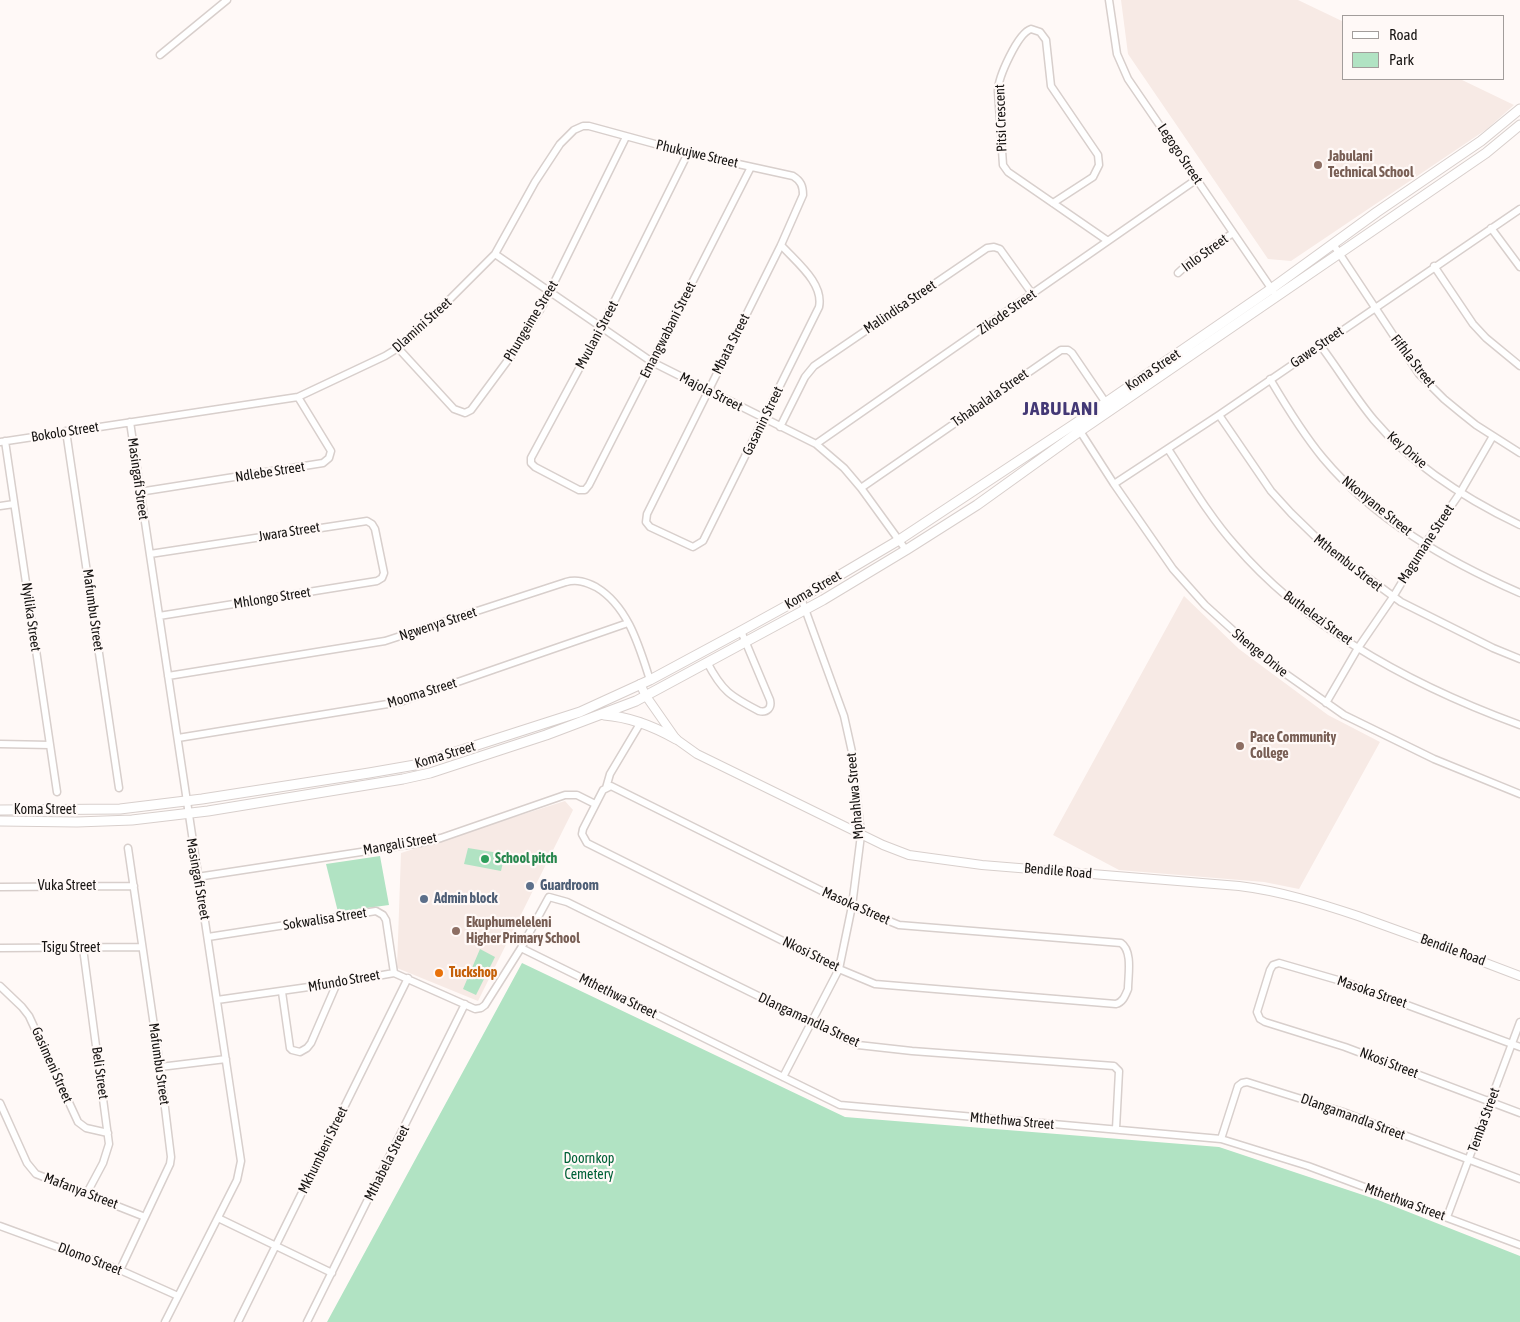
<!DOCTYPE html>
<html>
<head>
<meta charset="utf-8">
<style>
  body { margin:0 }
  #map { position:relative; width:1520px; height:1322px; overflow:hidden; background:#fff9f7; font-family:"Asap Condensed",sans-serif }
  canvas { display:block }
  .legend { position:absolute; left:1342px; top:15px; width:162px; height:65px; box-sizing:border-box; background:#fff9f7; border:1px solid #a29d9b; margin:0; padding:6px 9px; list-style:none; font-size:15px; color:#171412 }
  .legend li { display:flex; align-items:center; gap:10px; height:25px }
  .legend b { width:25px; border:1px solid #a29d9b }
</style>
</head>
<body>
<div id="map">
<canvas width="1520" height="1322"></canvas>
<ul class="legend">
<li><b style="height:6px;background:#fff"></b>Road</li>
<li><b style="height:14px;background:#b1e3c3"></b>Park</li>
</ul>
</div>
<script>
const ctx = document.querySelector('canvas').getContext('2d');
ctx.lineJoin = 'round';
function fill(path, color) { ctx.fillStyle = color; ctx.fill(path, 'evenodd'); }
function strokePath(path, color, width, dash) { ctx.strokeStyle = color; ctx.lineWidth = width; ctx.lineCap = dash ? 'butt' : 'round'; ctx.setLineDash(dash || []); ctx.stroke(path); }
function label(font, color, halo, rows, align = 'center') {
  ctx.font = font + ' "Asap Condensed",sans-serif'; ctx.lineWidth = 4.5; ctx.setLineDash([]); ctx.textBaseline = 'middle'; ctx.strokeStyle = halo; ctx.fillStyle = color; for (const [text, x, y, turn = 0] of rows) {
    ctx.save(); ctx.translate(x, y); ctx.rotate((+turn || 0) * Math.PI / 180); ctx.textAlign = isNaN(turn) ? turn : align; if (halo) ctx.strokeText(text, 0, 0); ctx.fillText(text, 0, 0); ctx.restore();
  }
}
const built = new Path2D(`
  M1121 0H1298L1344 22V79H1460L1514 105 1487 129 1291 261 1268 259 1128 54Z
  M1184 596 1239 649 1328 715 1380 742 1299 889 1264 882 1119 870 1053 835Z
  M565 801 573 810 478 1001 397 968 401 853Z`);
const green = new Path2D(`
  M468 848 505 854 501 871 464 864Z
  M380 856 389 905 338 912 326 864Z
  M480 949 495 957 476 995 463 989Z
  M522 963 845 1117 1219 1147 1378 1200 1520 1256V1322H327Z`);
const minor = new Path2D(`
  M1109 0 1117 54 1128 79 1273 291
  M160 55 227 0
  M688 153 601 328 531 458V463L535 467 579 490H585L589 485 751 167
  M1053 203 1093 177 1099 165 1098 155 1051 86 1046 40 1040 32 1031 29C1018 33 998 77 998 91L1003 165 1008 172 1108 241
  M1491 228 1520 267
  M1333 244 1419 374 1444 399 1461 413 1476 425 1520 453
  M495 254 652 362 816 444 844 468 861 488 906 550
  M1434 266 1473 324 1486 338 1520 366
  M1178 273 1190 262 1233 233
  M1320 345C1339 370 1354 396 1374 420 1413 466 1466 499 1520 525
  M398 348 454 409 465 413 471 410 511 356 543 305 626 137
  M1270 379C1286 406 1303 434 1323 458 1375 520 1447 561 1520 593
  M1219 415 1271 491 1291 513 1327 548 1401 602 1493 648 1520 659
  M130 422 241 1161 237 1180 165 1322
  M780 427 805 377 814 366 987 248 994 247 1000 249 1033 295
  M1078 428 1114 484 1173 569 1205 605 1246 642 1283 672 1344 715 1434 759 1520 794
  M66 431 119 788
  M5 441 57 792
  M0 442 298 397 385 356 398 348 417 332 495 254 535 182 560 144 574 130 583 126H589L688 153 793 176C801 181 803 186 803 195L781 245 647 514 646 522 650 527 693 547 703 541 819 307C824 283 796 262 781 245
  M816 444 1197 179
  M1168 449C1189 481 1209 516 1235 545 1308 630 1416 687 1520 725
  M1114 484 1219 415 1520 209
  M861 488 1061 350H1068L1072 353 1106 403
  M139 492 323 463 329 458 331 451 298 397
  M0 506 14 504
  M150 554 367 521 372 524 375 529 384 573 382 578 377 581 159 616
  M707 662C722 691 730 696 759 711 767 713 772 708 770 700L741 631
  M168 676 385 641 566 582C577 579 586 582 596 587 628 606 639 646 650 680
  M1326 703 1358 648 1393 597 1425 544 1460 493 1493 436
  M178 738 400 702 628 623
  M0 744 50 745
  M611 786 852 906 899 925 1121 943C1133 951 1128 976 1128 989 1125 996 1123 1002 1116 1004L875 984 839 969 587 843 582 834 583 829 603 790Z
  M606 788 610 774 641 722
  M197 877 420 843 441 838 565 795H577L595 804
  M0 887 134 886
  M208 937 376 911 383 915 386 920 394 973
  M0 948 142 947
  M83 948 109 1144 103 1163 87 1193
  M521 948 840 1105 1221 1139 1308 1166 1520 1245
  M0 986 22 1007 29 1016 78 1122 86 1128 108 1133
  M282 992 290 1048 292 1050 300 1052 307 1048 311 1043 337 983
  M217 1000 337 983 394 973 475 1009 481 1008 485 1005 521 948 549 897 567 902 858 1045 912 1051 1114 1066 1119 1071 1116 1129
  M1520 1047 1348 983 1279 963 1273 965 1270 970 1257 1012 1260 1019 1265 1022 1345 1047 1520 1113
  M160 1067 226 1059
  M783 1077 839 969 852 906 861 835 852 752 844 716 801 598
  M0 1103 27 1163 36 1174 145 1217
  M1221 1139 1238 1086 1242 1083 1247 1082 1343 1112 1520 1179
  M1447 1217 1520 1022
  M218 1218 332 1273
  M0 1226 120 1270 178 1296
  M120 1270 170 1164 171 1157 160 1067 128 848
  M238 1322 408 978
  M307 1322 465 1004`);
const tertiary = new Path2D(`
  M640 684 646 696 676 739 697 754 883 845 909 855 982 865 1239 886C1280 891 1319 903 1358 916 1412 935 1466 955 1520 976`);
const secondary = new Path2D(`
  M604 715C631 717 653 726 676 739
  M0 810 120 809 202 799 369 773 415 765 580 712 650 680 741 631 801 598 899 540 1076 423 1271 289 1377 212 1481 141 1520 109
  M0 821 77 822 132 820 208 811 403 779 430 773 546 735 636 701 823 600 906 550 977 505 1080 431 1486 153 1520 125`);
const markers = [
  [1318,165,5,"#8d6e63"],
  [1240,746,5,"#8d6e63"],
  [485,859,5,"#2e9e5b"],
  [530,886,5,"#5c6f8a"],
  [424,899,5,"#5c6f8a"],
  [456,931,5,"#8d6e63"],
  [439,973,5,"#e8710a"]
];
const streetNames = [
  ["Pitsi Crescent",1001,118,-92],
  ["Phukujwe Street",697,154,13],
  ["Legogo Street",1180,154,56],
  ["Inlo Street",1205,253,-36],
  ["Malindisa Street",900,307,-34],
  ["Zikode Street",1007,312,-35],
  ["Phungeime Street",531,321,-59],
  ["Dlamini Street",422,325,-42],
  ["Emangwabani Street",668,330,-63],
  ["Mvulani Street",597,335,-62],
  ["Mbata Street",731,344,-63],
  ["Gawe Street",1317,347,-35],
  ["Fifhla Street",1413,361,52],
  ["Koma Street",1153,370,-34],
  ["Majola Street",711,392,27],
  ["Tshabalala Street",990,398,-35],
  ["Gasanin Street",763,421,-64],
  ["Bokolo Street",65,432,-9],
  ["Key Drive",1407,450,41],
  ["Ndlebe Street",270,472,-9],
  ["Masingafi Street",138,479,82],
  ["Nkonyane Street",1377,506,39],
  ["Jwara Street",289,532,-9],
  ["Magumane Street",1426,544,-57],
  ["Mthembu Street",1348,563,38],
  ["Koma Street",813,590,-30],
  ["Mhlongo Street",272,598,-9],
  ["Mafumbu Street",93,610,82],
  ["Nyilika Street",31,617,82],
  ["Buthelezi Street",1318,618,36],
  ["Ngwenya Street",438,624,-18],
  ["Shenge Drive",1260,653,39],
  ["Mooma Street",422,693,-17],
  ["Koma Street",445,755,-17],
  ["Mphahlwa Street",855,796,-95],
  ["Koma Street",45,810],
  ["Mangali Street",400,844,-10],
  ["Bendile Road",1058,871,5],
  ["Masingafi Street",198,879,80],
  ["Vuka Street",67,886],
  ["Masoka Street",856,906,24],
  ["Sokwalisa Street",325,919,-9],
  ["Tsigu Street",71,948],
  ["Bendile Road",1453,950,20],
  ["Nkosi Street",811,954,26],
  ["Mfundo Street",344,981,-10],
  ["Masoka Street",1372,992,19],
  ["Mthethwa Street",618,996,26],
  ["Dlangamandla Street",809,1020,25],
  ["Nkosi Street",1389,1063,21],
  ["Mafumbu Street",159,1064,82],
  ["Gasimeni Street",52,1065,66],
  ["Beli Street",100,1073,82],
  ["Dlangamandla Street",1353,1117,20],
  ["Temba Street",1484,1120,-70],
  ["Mthethwa Street",1012,1121,5],
  ["Mkhumbeni Street",323,1150,-64],
  ["Mthabela Street",387,1163,-63],
  ["Mafanya Street",81,1191,21],
  ["Mthethwa Street",1405,1202,20],
  ["Dlomo Street",90,1259,21]
];
const educationNames = [
  ["Jabulani",1328,157],
  ["Technical School",1328,173],
  ["Pace Community",1250,738],
  ["College",1250,754],
  ["Ekuphumeleleni",466,923],
  ["Higher Primary School",466,939]
];
const leisureNames = [
  ["School pitch",495,859]
];
const serviceNames = [
  ["Guardroom",540,886],
  ["Admin block",434,899]
];
const foodNames = [
  ["Tuckshop",449,973]
];
const parkNames = [
  ["Doornkop",589,1159],
  ["Cemetery",589,1175]
];
const districtNames = [
  ["JABULANI",1061,409]
];
fill(built, '#f7eae5');
fill(green, '#b1e3c3');
strokePath(minor, '#d8cfcc', 9);
strokePath(tertiary, '#d8cfcc', 10);
strokePath(secondary, '#d8cfcc', 11);
strokePath(minor, '#fff', 6);
strokePath(tertiary, '#fff', 8);
strokePath(secondary, '#fff', 9);
for (const [x, y, r, color] of markers) { const dot = new Path2D(); dot.arc(x, y, r, 0, 2 * Math.PI); ctx.fillStyle = color; ctx.fill(dot); strokePath(dot, '#fff9f7', 2); }
label('14px', '#171412', '#fff9f7', streetNames);
label('bold 14px', '#785e54', '#fff9f7', educationNames, 'left');
label('bold 14px', '#27864d', '#fff9f7', leisureNames, 'left');
label('bold 14px', '#4e5e75', '#fff9f7', serviceNames, 'left');
label('bold 14px', '#c56008', '#fff9f7', foodNames, 'left');
label('14px', '#006037', '#fff9f7', parkNames);
ctx.letterSpacing = '1px';
label('bold 19px', '#433875', '#fff9f7', districtNames);
ctx.letterSpacing = '0px';
</script>
</body>
</html>
